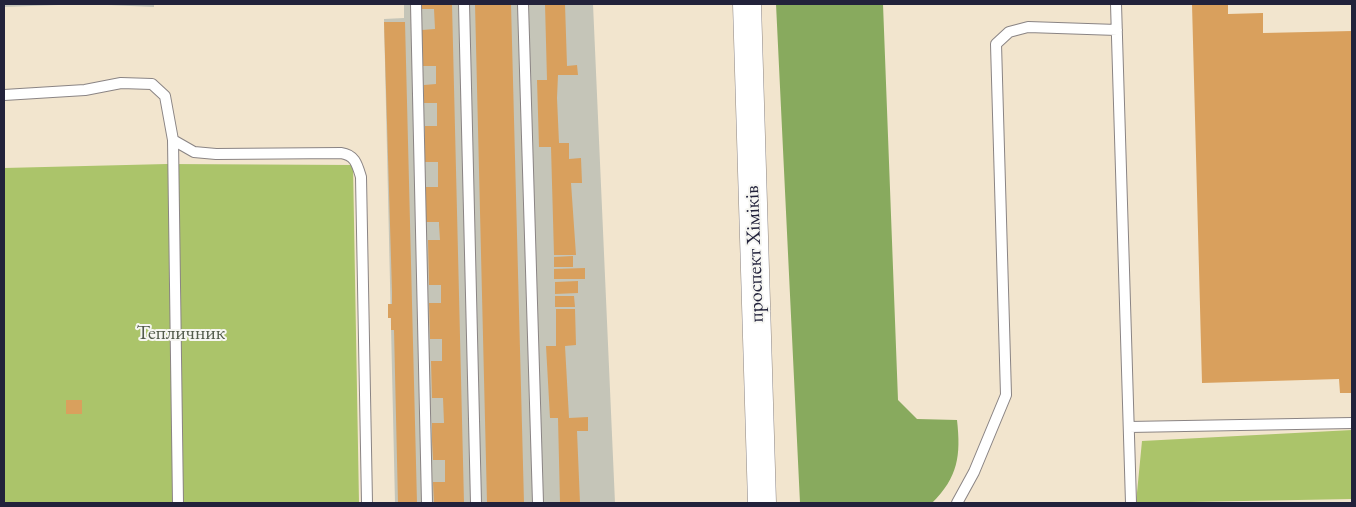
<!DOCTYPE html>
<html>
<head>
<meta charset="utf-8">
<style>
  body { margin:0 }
  #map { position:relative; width:1356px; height:507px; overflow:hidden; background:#f2e5ce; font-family:"EB Garamond",serif }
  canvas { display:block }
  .frame { position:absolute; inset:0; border:5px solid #22223b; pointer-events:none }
</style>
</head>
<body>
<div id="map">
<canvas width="1356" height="507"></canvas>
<div class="frame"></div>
</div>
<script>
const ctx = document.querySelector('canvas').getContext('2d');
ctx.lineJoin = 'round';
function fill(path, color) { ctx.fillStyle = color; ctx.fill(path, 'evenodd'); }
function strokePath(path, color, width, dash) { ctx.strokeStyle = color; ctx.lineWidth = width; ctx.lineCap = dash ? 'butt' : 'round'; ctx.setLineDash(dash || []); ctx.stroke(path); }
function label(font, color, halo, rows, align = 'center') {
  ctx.font = font + ' "EB Garamond",serif'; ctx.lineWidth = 4; ctx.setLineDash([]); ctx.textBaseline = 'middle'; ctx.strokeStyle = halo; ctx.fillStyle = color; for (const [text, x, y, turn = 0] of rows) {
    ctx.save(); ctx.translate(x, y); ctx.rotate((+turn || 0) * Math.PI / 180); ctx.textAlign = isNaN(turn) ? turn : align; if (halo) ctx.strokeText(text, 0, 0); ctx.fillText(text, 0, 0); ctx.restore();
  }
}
const industrial = new Path2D(`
  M4 4H154V7L85 4 4 7Z
  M404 4H593L615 503H395L384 19 404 18Z`);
const green = new Path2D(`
  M167 164 353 165 359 503H4V168Z
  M1352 430V499L1136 503 1142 441Z`);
const forest = new Path2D(`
  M776 4H883L898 400 917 419 957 420C961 456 958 477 932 503H800Z`);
const building = new Path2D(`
  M422 4H452L464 503H434L433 482H445V460H433L432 441V423H444L443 398H432L431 361H442V339H430L429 303H441V285H429L428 240H440L439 225V222H426V187H438V162H425V126H437V103H424V85L436 84V66H422V30L435 29 434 9H422Z
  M475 4H511L524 503H487Z
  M545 4H565L567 66 577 65 578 75H558L557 98 559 143H569V159L581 158 582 183H571L576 255H554L551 147H539L537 80H547Z
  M1192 4H1228V14L1263 13V33L1352 31V393H1340L1339 379 1202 383Z
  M384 22H405L417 503H398L394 330H391V318H388V304H392V292Z
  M573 256V267H554V257Z
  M585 268V279H554V269Z
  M578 281V293L555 294V282Z
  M555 296H574L575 307H555Z
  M556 309H575L576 345 565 346 569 418 588 417V431H577L580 503H560L558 418H550L546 346H556Z
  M66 400H82V414H66Z`);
const lane = new Path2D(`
  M416 4 427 503
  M464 4 476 503
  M523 4 538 503
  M1116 4 1131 503
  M4 95 85 90 121 83 152 84 165 96 173 140 194 152 216 154 341 153C355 155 357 164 361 177L367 503
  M173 140 178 503
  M1129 427 1352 423
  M957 503 974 472 1006 395 996 44 1009 32 1028 27 1117 30`);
const primary = new Path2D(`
  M747 4 762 503`);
const streetNames = [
  ["проспект Хіміків",755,254,-92]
];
const parkNames = [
  ["Тепличник",181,334]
];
fill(industrial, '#c5c5b8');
fill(green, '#abc46a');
fill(forest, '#88aa5e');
fill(building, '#d9a05d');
strokePath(lane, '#8a8484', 12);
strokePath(primary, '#8a8484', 29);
strokePath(lane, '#fff', 10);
strokePath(primary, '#fff', 28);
label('20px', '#22223b', '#f6f6f2', streetNames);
label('20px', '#525b4b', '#f6f6f2', parkNames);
</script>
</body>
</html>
